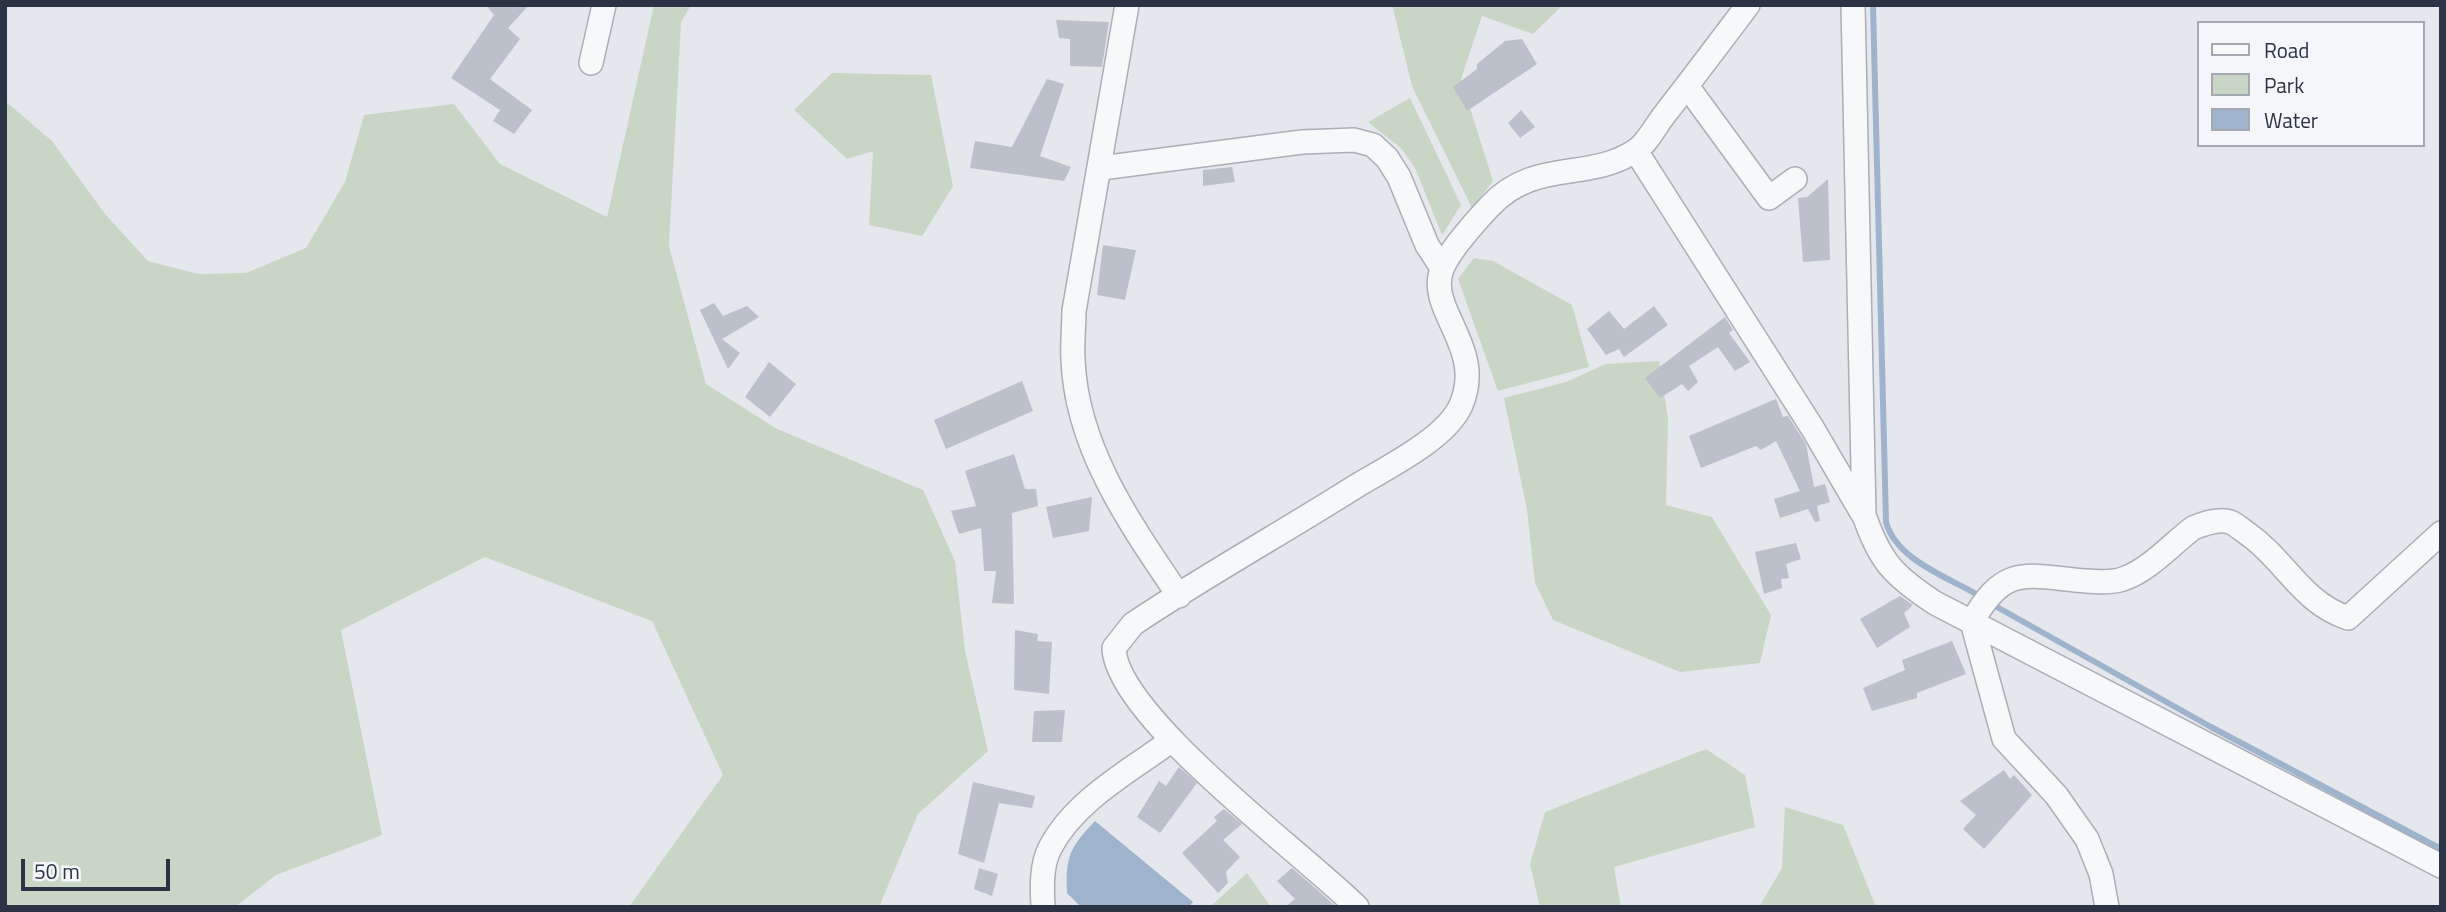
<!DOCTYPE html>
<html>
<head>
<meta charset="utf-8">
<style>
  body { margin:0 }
  #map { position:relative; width:2446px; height:912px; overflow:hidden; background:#e4e7ec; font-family:"Titillium Web",sans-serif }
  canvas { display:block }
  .frame { position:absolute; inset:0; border:7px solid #2b3445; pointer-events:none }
  .legend { position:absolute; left:2197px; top:21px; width:228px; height:126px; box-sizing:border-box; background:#f4f6f9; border:2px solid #a4a8b1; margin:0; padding:9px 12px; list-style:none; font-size:21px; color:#2b3445 }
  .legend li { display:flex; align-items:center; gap:14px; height:35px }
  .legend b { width:35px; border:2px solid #a4a8b1 }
  .scale { position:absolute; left:21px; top:859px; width:149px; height:32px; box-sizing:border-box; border:4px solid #2b3445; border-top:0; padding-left:9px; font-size:21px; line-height:24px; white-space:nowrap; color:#2b3445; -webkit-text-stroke:5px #f4f6f9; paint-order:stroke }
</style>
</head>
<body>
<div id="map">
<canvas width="2446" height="912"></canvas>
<div class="frame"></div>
<ul class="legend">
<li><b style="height:9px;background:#f7f8fa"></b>Road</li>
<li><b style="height:19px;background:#c9d6c5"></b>Park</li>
<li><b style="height:19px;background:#9fb4cc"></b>Water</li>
</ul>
<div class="scale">50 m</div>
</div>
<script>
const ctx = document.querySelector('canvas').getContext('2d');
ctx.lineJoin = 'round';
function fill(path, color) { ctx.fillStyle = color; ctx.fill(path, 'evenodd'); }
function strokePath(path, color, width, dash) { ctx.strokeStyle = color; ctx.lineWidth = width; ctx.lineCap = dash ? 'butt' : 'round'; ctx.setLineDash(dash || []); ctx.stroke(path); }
const green = new Path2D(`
  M654 5H691L681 22 669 246 706 384 777 429 923 490 955 561 965 651 988 751 918 814 879 907H629L723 775 652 621 485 557 341 630 382 835 276 875 235 907H5V101L52 141 105 214 148 261 198 274 246 273 306 248 345 182 364 115 454 104 500 164 607 217Z
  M1392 5H1563L1533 34 1482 16 1461 79 1493 181 1472 208 1412 86Z
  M832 73 931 75 953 186 922 236 869 225 873 151 847 159 794 110Z
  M1410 98 1461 205 1442 235 1415 168 1401 148 1368 122Z
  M1474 258 1493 261 1572 305 1589 367 1498 391 1458 279Z
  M1659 361 1668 419 1666 505 1712 517 1771 615 1760 663 1680 672 1553 620 1535 583 1527 510 1504 398 1566 382 1606 364Z
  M1706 749 1745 775 1755 827 1614 867 1621 907H1540L1530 864 1545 812Z
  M1785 807 1843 825 1876 907H1759L1782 868Z
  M1247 873 1271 907H1210Z`);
const water = new Path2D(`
  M1095 821 1193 902 1189 907H1081L1067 893C1065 857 1070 847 1095 821Z`);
const stream = new Path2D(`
  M1873 5 1886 522C1896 559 1945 576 1976 594
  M1997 607 2211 727 2441 849`);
const building = new Path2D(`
  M486 5H529L508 28 520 39 490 79 532 110 514 134 493 121 500 110 451 78 494 15Z
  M1056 20 1109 22 1102 67 1070 66V39L1059 38Z
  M1522 39 1537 64 1467 111 1453 87 1477 69V64L1505 41Z
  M1047 79 1064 84 1040 156 1071 167 1064 181 970 168 975 141 1012 147Z
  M1521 110 1535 127 1520 138 1508 123Z
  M1232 167 1235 182 1203 186V170Z
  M1828 179 1830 260 1803 262 1798 198 1807 197Z
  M1103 245 1136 250 1125 300 1097 295Z
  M714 303 723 316 747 306 759 317 722 339 740 353 728 369 700 310Z
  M1654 306 1668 325 1624 357 1619 349 1606 355 1587 329 1609 311 1624 329Z
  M1725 317 1733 330 1729 333 1750 362 1735 371 1718 347 1689 366 1698 382 1688 391 1682 384 1660 398 1645 378Z
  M769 362 796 384 770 417 745 397Z
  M1022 381 1033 411 946 449 934 420Z
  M1776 399 1783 417 1788 416 1806 444 1814 487 1825 484 1830 502 1817 506 1820 521 1815 522 1808 509 1780 518 1774 499 1800 491 1776 441 1761 450 1756 446 1701 468 1689 436Z
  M1014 454 1025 489H1036L1038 506 1012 513 1014 604 992 603 996 571H984L981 528 959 534 951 511 976 506 965 471Z
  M1092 497 1089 531 1053 538 1046 507Z
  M1796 543 1801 559 1786 564 1789 578 1781 579 1782 588 1764 594 1755 552Z
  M1900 596 1913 605 1904 613 1910 627 1877 648 1860 619Z
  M1015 630 1038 634 1037 641 1052 642 1049 694 1014 690Z
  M1952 641 1966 674 1917 693V698L1872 711 1863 688 1905 670 1902 660Z
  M1065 710 1062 742H1032L1034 711Z
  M1179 767 1197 783 1160 833 1137 817 1159 781 1166 786Z
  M2004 770 2010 779 2014 775 2032 795 1984 849 1963 829 1976 815 1960 801Z
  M973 782 1035 796 1032 808 999 803 984 863 958 854Z
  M1224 809 1242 824 1223 840 1240 857 1226 872 1228 883 1218 893 1182 853 1217 821 1214 817Z
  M979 868 998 874 992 896 974 889Z
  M1292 868 1322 894 1336 907H1285L1295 899 1277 881Z`);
const minor = new Path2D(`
  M1127 5 1074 311C1074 327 1072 343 1073 359 1076 448 1131 525 1179 596
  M1853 5 1864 515C1880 562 1894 576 1935 603L2441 866
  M591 63 604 5
  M1687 86 1769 198 1795 179
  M1636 151 1813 429 1862 513
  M1101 168 1302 142 1354 140 1373 145 1387 158 1399 177 1427 245 1442 268
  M1043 907C1042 888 1041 865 1050 848 1075 800 1130 771 1172 740
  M1357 907C1305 855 1116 716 1114 648L1133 624C1206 575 1284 532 1358 485 1388 467 1447 438 1461 405 1486 347 1426 310 1442 269 1449 251 1476 221 1490 206 1535 158 1588 182 1635 151 1647 144 1656 125 1665 114 1693 78 1720 42 1748 5
  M2107 907 2101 874 2087 839 2056 795 2004 739 1972 622C2005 563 2026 576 2086 581 2097 582 2111 583 2123 579 2148 571 2172 544 2193 528 2203 524 2219 518 2230 522 2236 524 2243 531 2248 534 2286 561 2301 602 2348 618L2441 533`);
fill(green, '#c9d6c5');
fill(water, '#9fb4cc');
strokePath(stream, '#9fb4cc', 6);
fill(building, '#bbc0ca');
strokePath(minor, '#a9aeb7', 26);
strokePath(minor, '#f7f8fa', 23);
</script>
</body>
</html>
